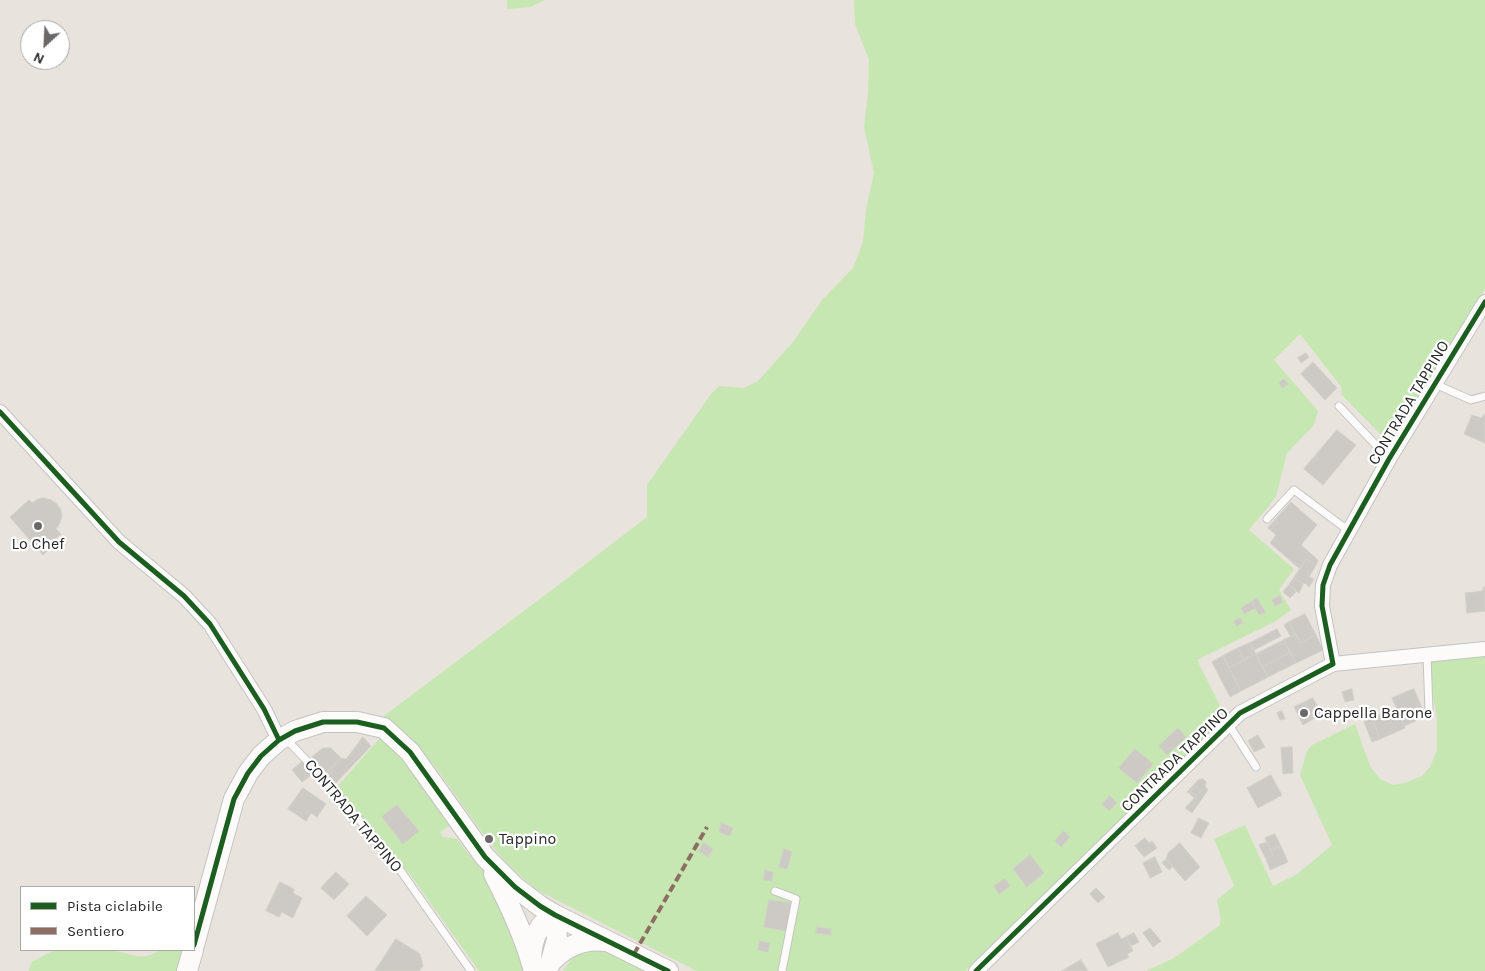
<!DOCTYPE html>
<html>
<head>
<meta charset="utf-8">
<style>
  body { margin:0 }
  #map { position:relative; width:1485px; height:971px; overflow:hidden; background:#e8e3dd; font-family:Karla,sans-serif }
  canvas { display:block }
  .legend { position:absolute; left:20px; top:886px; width:175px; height:65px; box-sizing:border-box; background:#fff; border:1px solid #a9a9a9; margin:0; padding:6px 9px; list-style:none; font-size:15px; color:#282828 }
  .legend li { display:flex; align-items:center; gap:10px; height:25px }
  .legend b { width:25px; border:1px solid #a9a9a9 }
  .north { position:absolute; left:20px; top:20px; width:50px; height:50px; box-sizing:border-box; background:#fff; border:1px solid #a9a9a9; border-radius:50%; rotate:205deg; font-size:14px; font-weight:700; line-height:20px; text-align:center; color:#282828 }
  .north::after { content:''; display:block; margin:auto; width:18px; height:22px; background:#6b6967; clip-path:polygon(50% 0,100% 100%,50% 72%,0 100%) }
</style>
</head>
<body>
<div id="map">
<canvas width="1485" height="971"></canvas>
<ul class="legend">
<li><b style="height:6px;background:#1b5e20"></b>Pista ciclabile</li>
<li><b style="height:6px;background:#8d6e63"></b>Sentiero</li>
</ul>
<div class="north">N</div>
</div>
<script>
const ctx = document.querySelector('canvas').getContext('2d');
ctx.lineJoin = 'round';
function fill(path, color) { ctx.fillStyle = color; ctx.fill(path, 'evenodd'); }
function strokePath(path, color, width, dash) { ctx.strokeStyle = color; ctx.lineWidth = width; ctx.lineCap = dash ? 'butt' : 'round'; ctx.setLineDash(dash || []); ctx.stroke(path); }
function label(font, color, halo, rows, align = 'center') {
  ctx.font = font + ' Karla,sans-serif'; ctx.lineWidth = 4.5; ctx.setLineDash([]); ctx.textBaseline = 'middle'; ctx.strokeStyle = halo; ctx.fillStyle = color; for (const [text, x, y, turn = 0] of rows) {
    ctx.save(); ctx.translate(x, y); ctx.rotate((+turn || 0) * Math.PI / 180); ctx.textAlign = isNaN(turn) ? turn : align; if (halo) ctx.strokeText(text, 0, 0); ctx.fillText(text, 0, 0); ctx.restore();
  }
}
const green = new Path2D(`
  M508 0H545L531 7 507 9V1Z
  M854 0H1485V289L1390 444 1341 394 1342 388 1300 334 1274 360 1318 411 1314 425 1287 453 1276 497 1249 530 1294 569 1279 590 1291 610 1276 621 1197 660 1222 710 1223 717 1219 726 965 971H697L535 889 507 864 492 846 496 840 491 832 484 835 436 768 414 744 398 726 381 718 553 589 647 517V485L711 394 719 386 744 388 758 381 793 342 822 300 853 268 863 242 866 209 874 173 864 127 868 92 869 60 855 24Z
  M1485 653V971H1146L1174 958 1219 926 1221 921 1217 900 1234 886 1214 839 1245 825 1273 886 1296 875 1332 845 1300 775 1307 751 1312 745 1355 724 1370 766 1380 779 1393 785 1405 783 1422 776 1430 767 1437 750V718L1427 660Z
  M380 738 398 752 451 825 440 832 442 837 457 839 474 861 489 873 527 971H479L411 876 336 788Z
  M598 947 651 971H563C574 954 578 950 598 947Z
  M54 950C72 950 93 948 110 950 128 952 139 962 157 952V950H184L181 971H28L32 962Z`);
const building = new Path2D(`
  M1306 353 1309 357 1301 363 1298 358Z
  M1313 362 1337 388 1325 400 1301 374Z
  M1284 379 1288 384 1283 388 1279 383Z
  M1485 414V443L1464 434 1472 415 1481 418Z
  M1337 430 1356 445 1323 485 1304 469Z
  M44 498 51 500 57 504 61 510 62 516 60 523 56 529 61 534 53 541 55 544 43 555 10 517 29 500 32 503 38 499Z
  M1291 502 1317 525 1301 545 1318 560 1316 565 1306 559 1300 569 1270 543 1276 535 1268 528Z
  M1306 559 1316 565 1309 577 1314 579 1309 587 1305 583 1304 584 1294 578Z
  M1294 578 1303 584 1299 593 1289 585Z
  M1289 585 1296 592 1290 598 1283 592Z
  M1485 587V611L1467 613 1465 593 1483 591V588Z
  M1280 596 1283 602 1275 606 1272 600Z
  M1257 598 1265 612 1259 615 1252 602Z
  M1252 602 1255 608 1244 614 1241 608Z
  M1305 614 1316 635 1300 643 1289 622Z
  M1240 618 1243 623 1236 626 1234 621Z
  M1289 622 1296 634 1291 637 1284 625Z
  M1277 629 1281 636 1254 650 1250 643Z
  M1296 634 1300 643 1316 635 1323 650 1296 663 1284 640Z
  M1284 640 1290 653 1262 667 1256 654Z
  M1250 643 1256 654 1244 660 1238 648Z
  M1238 648 1244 660 1229 668 1223 656Z
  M1290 653 1296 663 1268 677 1262 667Z
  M1256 654 1268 677 1241 691 1229 668Z
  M1223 656 1241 691 1230 697 1212 662Z
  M1352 689 1354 700 1345 702 1342 692Z
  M1414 689 1425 715 1415 719 1416 721 1404 726 1392 698Z
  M1313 698 1322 715 1313 719 1305 702Z
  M1305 702 1313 719 1303 725 1294 707Z
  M1396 708 1405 728 1380 739 1372 718Z
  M1282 711 1285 719 1280 720 1277 713Z
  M1372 718 1380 739 1372 742 1364 722Z
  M1178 728 1186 737 1167 755 1159 746Z
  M1258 735 1265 747 1254 752 1248 741Z
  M363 737 371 746 335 784 324 775 341 758 346 759Z
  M1292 747 1293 773 1283 774 1281 748Z
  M323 748H331L341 758 327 773 312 757Z
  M1135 749 1153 764 1137 783 1119 768Z
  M303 761 313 774 302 782 292 770Z
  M1271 775 1282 795 1258 808 1247 788Z
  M1203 779 1206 782 1205 786 1208 790 1192 813 1185 808 1201 791 1196 785 1189 793 1187 792 1198 780Z
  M1196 785 1201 791 1194 798 1189 793Z
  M303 788 326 804 317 817 311 813 306 821 288 809Z
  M1110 796 1117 803 1109 811 1102 804Z
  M397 805 419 831 403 844 382 817Z
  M1199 818 1209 823 1201 838 1191 833Z
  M722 823 733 828 730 836 719 832Z
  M1064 831 1070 837 1061 847 1055 841Z
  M1275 834 1281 846 1271 851 1265 838Z
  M1145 838 1149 843 1152 841 1157 848 1144 857 1135 846Z
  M1267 842 1273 855 1266 859 1259 845Z
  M704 843 713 849 708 857 699 851Z
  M1180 843 1200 867 1185 881 1166 859 1168 853Z
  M1281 846 1288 862 1270 870 1266 859 1273 855 1271 851Z
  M784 849 792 852 787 869 779 867Z
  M1030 855 1044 873 1027 887 1013 869Z
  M1155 857 1162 872 1150 878 1143 863Z
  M1166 859 1173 866 1169 870 1162 863Z
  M765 870 773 872 772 881 764 880Z
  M336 872 349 884 334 900 321 888Z
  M1005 879 1010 886 999 894 994 886Z
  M280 882 294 889 293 893 302 898 293 918 282 912 279 917 266 911Z
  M1096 888 1105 897 1098 903 1090 894Z
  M366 896 387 915 367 936 347 916Z
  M769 900 791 903 786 931 764 927Z
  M817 927 831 929V935L816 933Z
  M1150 928 1161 941 1153 947 1143 933Z
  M1118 933 1121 939 1126 937 1133 951 1127 954 1129 957 1108 967 1096 944Z
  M1134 933 1139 942 1131 946 1126 937Z
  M396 939 420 954 423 966 419 971H375Z
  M760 941 770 943 768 952 758 950Z
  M1081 960 1088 971H1062Z`);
const lane = new Path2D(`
  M1435 384 1471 400 1485 396
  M1339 406 1389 459
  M1267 519 1294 490 1349 531
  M1427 655 1429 711
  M1229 725 1256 767
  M286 739 308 762 386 850 471 971
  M775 891 796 899 782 971`);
const street = new Path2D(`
  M0 412 119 542 184 596 210 624 264 709 279 740
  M1333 664 1485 649
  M976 971 1240 713 1333 664 1322 606 1323 585 1330 565 1389 459 1485 302`);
const secondary = new Path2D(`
  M494 874C510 905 525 937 534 971
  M194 945 234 799 248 773 261 756 279 740 295 731 323 722H357L384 728 410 752 485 857 515 887 540 906 555 915 668 971
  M531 959C532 940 537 923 555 915
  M550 963C565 946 583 938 606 941
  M550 964 557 940 555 915
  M187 971 193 950`);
const quiet = new Path2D(`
  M634 954 707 827`);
const cycleway = new Path2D(`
  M0 412 119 542 184 596 210 624 264 709 279 740
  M194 945 234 799 248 773 261 756 279 740 295 731 323 722H357L384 728 410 752 485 857 515 887 540 906 555 915 668 971
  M976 971 1240 713 1333 664 1322 606 1323 585 1330 565 1389 459 1485 302`);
const markers = [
  [38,526,5,"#6b6967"],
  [1304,713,5,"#6b6967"],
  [489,839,5,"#6b6967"]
];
const streetNames = [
  ["CONTRADA TAPPINO",1409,403,-59],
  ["CONTRADA TAPPINO",1175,760,-44],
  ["CONTRADA TAPPINO",353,816,50]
];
const poiNames = [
  ["Lo Chef",38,544,"center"],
  ["Cappella Barone",1314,713],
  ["Tappino",499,839]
];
fill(green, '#c7e7b2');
fill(building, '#cdc9c4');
strokePath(building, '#d3cfc9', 1);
strokePath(lane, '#c4c3c3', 9);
strokePath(street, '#c4c3c3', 16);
strokePath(secondary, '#c4c3c3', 22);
strokePath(lane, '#fcfbfa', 7);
strokePath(street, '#fcfbfa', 14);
strokePath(secondary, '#fcfbfa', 20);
strokePath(quiet, '#8d6e63', 4, [8, 4]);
strokePath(cycleway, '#1b5e20', 5);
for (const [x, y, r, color] of markers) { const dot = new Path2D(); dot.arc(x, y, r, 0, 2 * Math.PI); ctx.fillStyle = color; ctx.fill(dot); strokePath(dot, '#fff', 2); }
label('16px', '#282828', '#fff', streetNames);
label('16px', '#282828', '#fff', poiNames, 'left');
</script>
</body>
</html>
